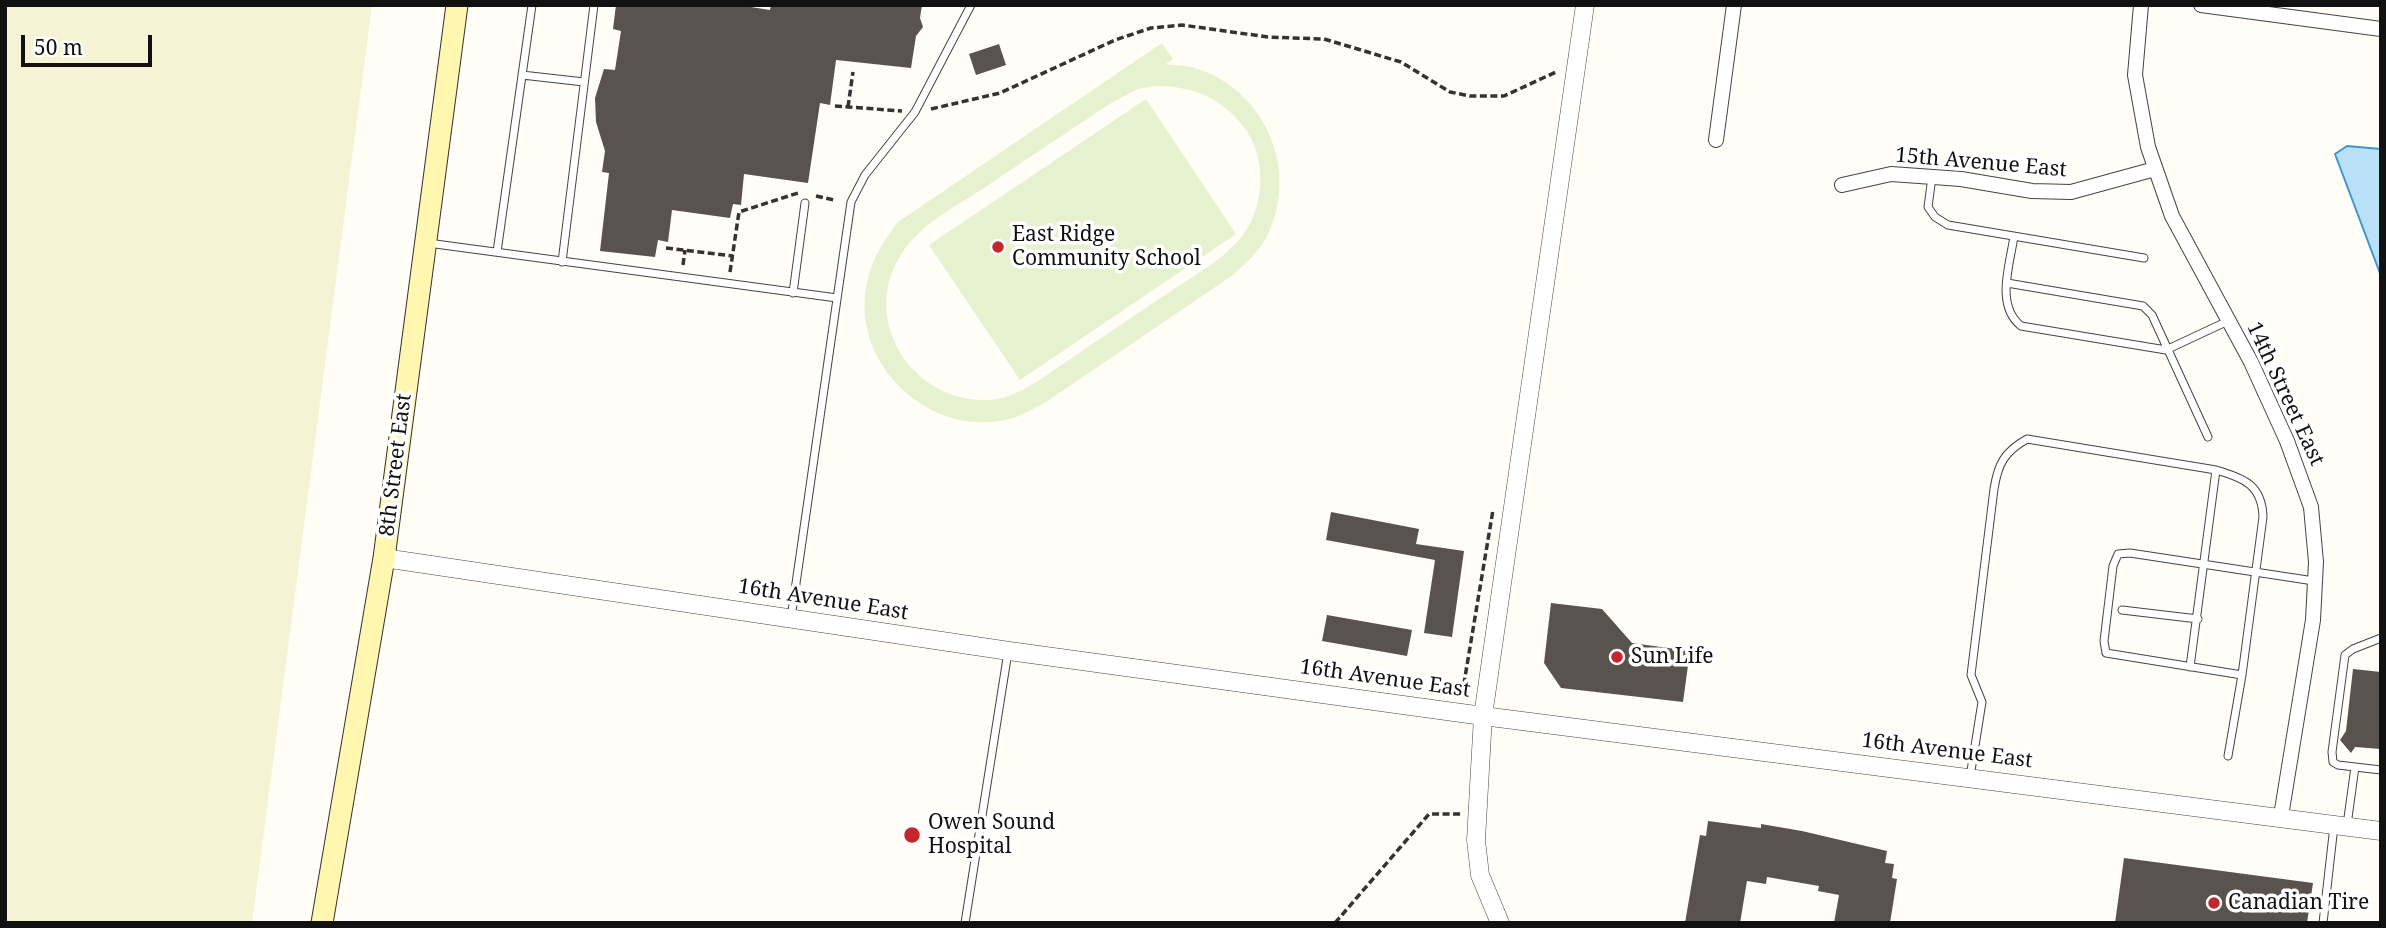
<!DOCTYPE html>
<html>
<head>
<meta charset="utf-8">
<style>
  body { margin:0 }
  #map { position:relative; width:2386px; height:928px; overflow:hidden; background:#fffdf5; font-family:"Noto Serif",serif }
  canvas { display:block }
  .frame { position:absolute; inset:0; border:7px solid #111; pointer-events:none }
  .scale { position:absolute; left:21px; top:35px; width:131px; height:32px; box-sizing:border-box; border:4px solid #111; border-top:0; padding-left:9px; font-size:21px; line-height:24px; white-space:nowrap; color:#111; -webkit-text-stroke:5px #fff; paint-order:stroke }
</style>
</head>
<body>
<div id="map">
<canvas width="2386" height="928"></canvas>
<div class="frame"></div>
<div class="scale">50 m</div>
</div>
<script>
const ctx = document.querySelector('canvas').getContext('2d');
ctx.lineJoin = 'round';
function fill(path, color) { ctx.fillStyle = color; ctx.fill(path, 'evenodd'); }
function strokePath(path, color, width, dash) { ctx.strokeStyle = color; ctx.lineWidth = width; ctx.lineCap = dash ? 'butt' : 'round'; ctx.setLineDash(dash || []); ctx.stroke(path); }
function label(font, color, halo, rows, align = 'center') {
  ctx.font = font + ' "Noto Serif",serif'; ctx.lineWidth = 7; ctx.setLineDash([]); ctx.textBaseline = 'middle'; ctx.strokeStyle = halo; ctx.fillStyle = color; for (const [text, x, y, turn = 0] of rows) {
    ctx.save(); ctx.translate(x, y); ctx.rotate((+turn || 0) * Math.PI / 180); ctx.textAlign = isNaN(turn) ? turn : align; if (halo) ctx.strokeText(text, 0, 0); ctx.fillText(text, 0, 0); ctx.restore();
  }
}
const farmland = new Path2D(`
  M5 5H372L252 923H5Z`);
const pitch = new Path2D(`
  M1162 43 1173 59 1166 64C1177 66 1188 65 1198 69 1266 92 1299 170 1268 234 1260 251 1246 263 1233 275L1043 404C1033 408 1023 415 1013 418 931 442 846 362 868 278 873 257 885 239 898 222ZM1155 86C1194 86 1223 98 1246 130 1268 162 1264 212 1239 240 1221 261 1193 276 1171 291 1126 321 1082 351 1038 381 1023 390 1007 399 989 400 913 403 860 322 900 256 919 224 957 206 987 186 1028 158 1070 130 1111 103L1138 89Z
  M1146 99 1236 234 1020 380 929 245Z`);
const water = new Path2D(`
  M2347 146 2381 149V276L2335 154Z`);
const building = new Path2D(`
  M616 5H738L770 10 771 5H922L920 18 923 27 916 36 911 68 836 60 830 105 820 103 808 183 744 174 741 205 733 204 730 218 672 210 668 242 658 240 655 257 600 251 609 173 602 172 605 151 596 122 595 98 604 69 615 70 621 31 613 29Z
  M999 44 1006 65 976 75 969 54Z
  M1331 512 1419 529 1416 544 1464 551 1452 637 1424 633 1435 560 1326 540Z
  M1551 603 1602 609 1632 643 1690 651 1683 702 1561 688 1544 663Z
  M1327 615 1412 630 1407 656 1322 641Z
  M2353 669 2381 672V749L2355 747 2351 753 2340 740 2346 731Z
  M1708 821 1761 828V824L1802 831 1887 851 1885 863 1894 864 1892 878 1897 879 1890 923H1834L1839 895 1818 891 1819 886 1767 877 1766 884 1747 881 1740 923H1685L1700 835 1706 836Z
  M2124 858 2313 883 2307 923H2115Z`);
const path = new Path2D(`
  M835 106 902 111
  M848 107 853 72
  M931 109 1000 93 1115 40 1151 28 1182 25 1268 37 1324 39 1401 62 1450 92 1470 96H1504L1556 72
  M816 196 834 200
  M666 248 733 256
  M683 265 685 250
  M730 272 739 212 798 193
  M1462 695 1493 510
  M1335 923 1429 814H1462`);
const service = new Path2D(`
  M522 75 584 82
  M1932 177 1928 207 1935 217 1948 225 2144 258
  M2014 236C2010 265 1995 305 2021 326L2166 350 2228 321
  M428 243 837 298
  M497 252 532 5
  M562 262 594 5
  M2007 283 2143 306 2152 315 2208 437
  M793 293 805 203
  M2122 610 2198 619
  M791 618 851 202 865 175 915 112 971 5
  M2381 638 2353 649 2345 655 2332 752 2333 762 2338 765 2381 770
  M2190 667 2216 470
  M2228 756 2242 675 2106 653 2104 641 2113 566 2118 554 2130 553 2314 581
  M1970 777 1982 702 1971 675 1994 489C1998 464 2004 452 2027 439L2216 470C2244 478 2262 485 2263 517L2242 675
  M2347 825 2355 767
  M965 923 1008 652
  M2323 923 2334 826`);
const minor = new Path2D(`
  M2141 5 2135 75 2148 147 2172 216 2251 362 2287 441 2311 507 2316 562 2313 620 2281 816
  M2201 5 2381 29
  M1716 140 1734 5
  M1842 185 1891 174 1961 179 2032 191 2071 192 2155 169`);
const tertiary = new Path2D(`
  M384 558 1009 651 1483 716 2381 831
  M1500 923 1480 875 1476 840 1483 716 1585 5`);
const secondary = new Path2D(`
  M322 923 384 558 457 5`);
const markers = [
  [998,247,7,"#c4262e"],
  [1617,657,7,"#c4262e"],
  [912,835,9,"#c4262e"],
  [2214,903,7,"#c4262e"]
];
const streetNames = [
  ["15th Avenue East",1981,163,5],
  ["14th Street East",2285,394,65],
  ["8th Street East",396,465,-83],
  ["16th Avenue East",823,600,9],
  ["16th Avenue East",1385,679,8],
  ["16th Avenue East",1947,751,7]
];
const poiNames = [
  ["East Ridge",1012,235],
  ["Community School",1012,259],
  ["Sun Life",1631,657],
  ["Owen Sound",928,823],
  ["Hospital",928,847],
  ["Canadian Tire",2228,903]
];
fill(farmland, '#f6f3d4');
fill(pitch, '#e6f2cf');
fill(water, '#b9e0f7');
strokePath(water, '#3f96cf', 2);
fill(building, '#5a524d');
strokePath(service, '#444', 9);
strokePath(minor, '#444', 16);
strokePath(tertiary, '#444', 19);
strokePath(secondary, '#333', 23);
strokePath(path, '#333', 3.5, [7, 3.5]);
strokePath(service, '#fff', 7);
strokePath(minor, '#fff', 14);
strokePath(tertiary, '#fff', 18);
strokePath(secondary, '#fff6b0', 21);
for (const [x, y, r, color] of markers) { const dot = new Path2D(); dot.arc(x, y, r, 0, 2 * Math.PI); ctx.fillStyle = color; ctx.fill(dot); strokePath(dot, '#fff', 2.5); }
label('21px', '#111', '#fff', streetNames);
label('21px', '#111', '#fff', poiNames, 'left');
</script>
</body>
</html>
